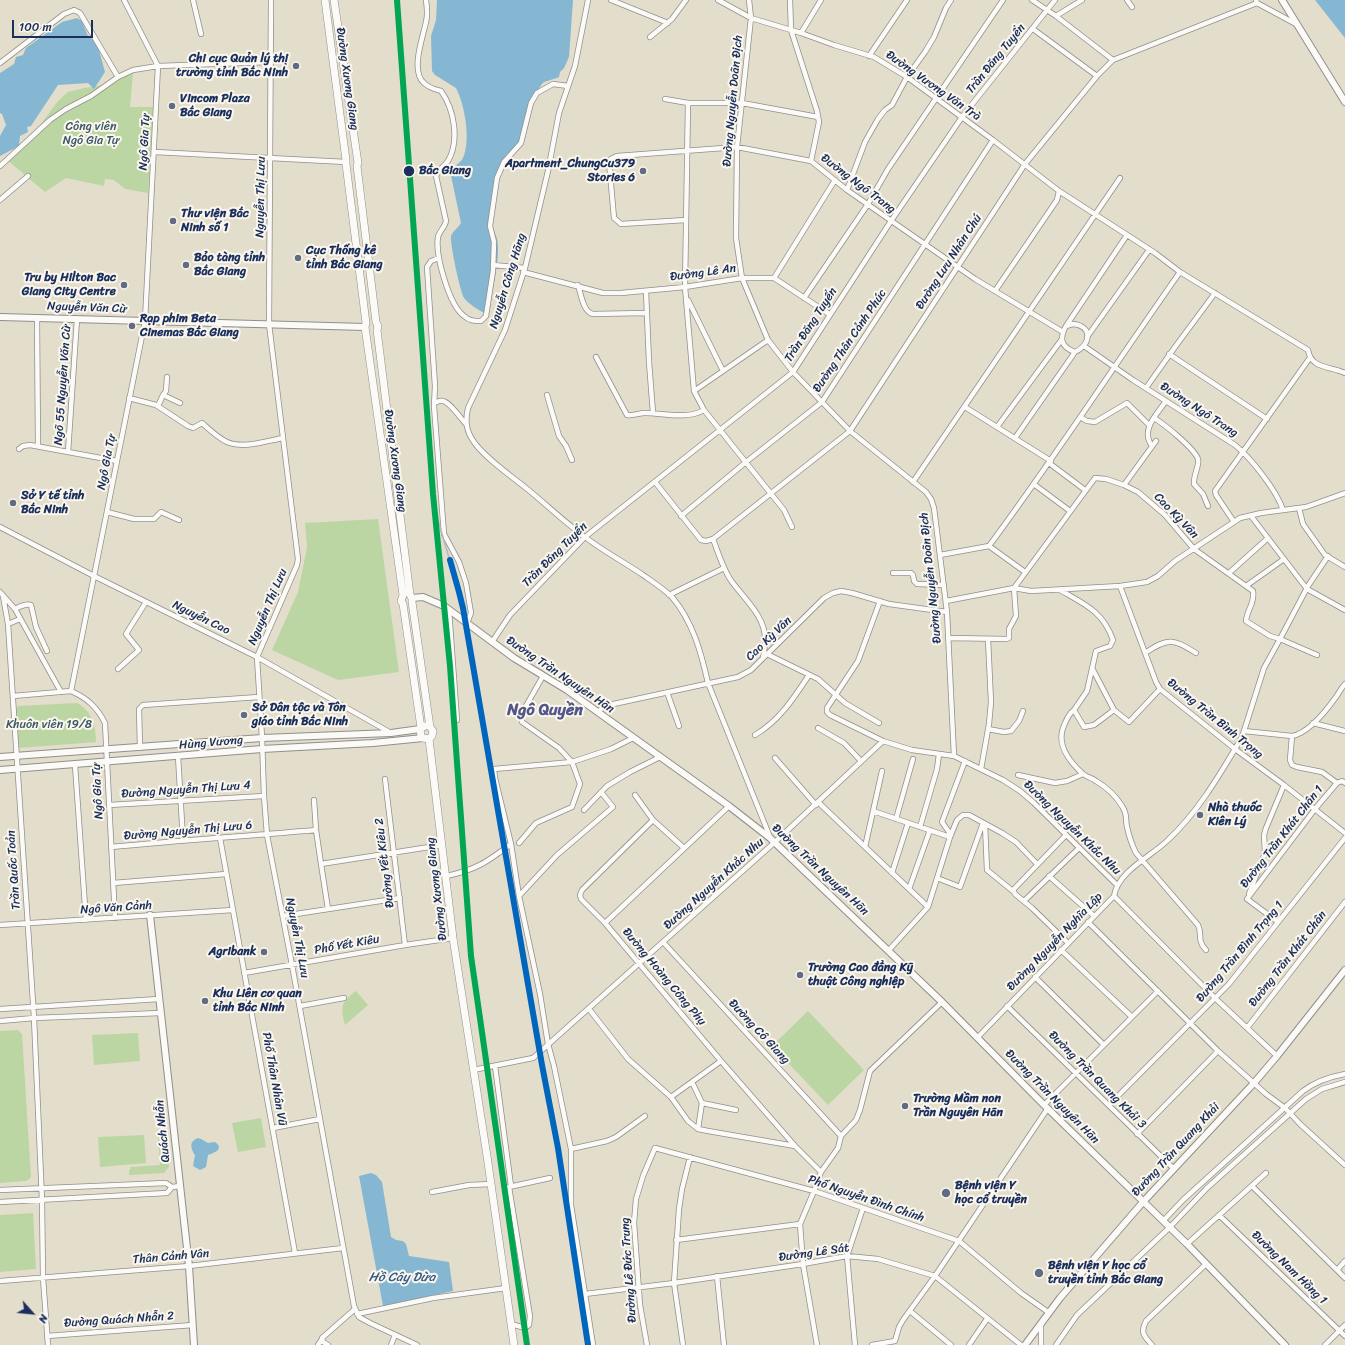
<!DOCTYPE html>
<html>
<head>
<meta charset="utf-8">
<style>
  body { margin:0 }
  #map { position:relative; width:1345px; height:1345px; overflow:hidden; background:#e3ddcc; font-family:Sriracha,sans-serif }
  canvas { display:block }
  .north { position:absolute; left:12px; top:1293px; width:40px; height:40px; -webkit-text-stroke:3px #fbf7ec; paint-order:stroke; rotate:117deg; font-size:11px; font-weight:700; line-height:16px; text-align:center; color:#1b2f5e }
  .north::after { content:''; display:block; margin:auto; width:14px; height:18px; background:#1b2f5e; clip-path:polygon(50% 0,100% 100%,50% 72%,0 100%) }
  .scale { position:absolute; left:12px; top:20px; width:81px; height:18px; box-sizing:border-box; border:2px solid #1b2f5e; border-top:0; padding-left:5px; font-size:12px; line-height:14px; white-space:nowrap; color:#1b2f5e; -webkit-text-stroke:3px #fbf7ec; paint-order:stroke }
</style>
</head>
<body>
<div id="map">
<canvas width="1345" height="1345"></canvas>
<div class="north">N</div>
<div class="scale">100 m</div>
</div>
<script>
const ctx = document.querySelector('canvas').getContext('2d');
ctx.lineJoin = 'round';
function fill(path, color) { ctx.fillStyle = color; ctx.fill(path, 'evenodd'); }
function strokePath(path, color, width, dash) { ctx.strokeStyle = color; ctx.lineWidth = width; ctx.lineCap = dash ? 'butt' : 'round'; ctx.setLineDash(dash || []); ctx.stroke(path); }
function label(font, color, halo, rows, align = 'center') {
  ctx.font = font + ' Sriracha,sans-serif'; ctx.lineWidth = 4; ctx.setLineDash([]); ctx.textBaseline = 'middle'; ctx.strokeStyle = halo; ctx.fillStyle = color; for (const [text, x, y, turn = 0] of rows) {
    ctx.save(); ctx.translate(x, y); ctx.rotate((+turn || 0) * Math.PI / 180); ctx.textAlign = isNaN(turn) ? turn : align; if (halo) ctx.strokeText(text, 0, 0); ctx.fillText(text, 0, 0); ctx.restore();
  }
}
const green = new Path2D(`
  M133 72 130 107H153L148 193 125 189 114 180 105 179 104 186 66 178 45 192 7 160 35 132 58 101 68 92 84 88 104 85 116 74Z
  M378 519 399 672 338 680 272 650 298 592 307 547 305 523Z
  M77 703C92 711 96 726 96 742L19 748 16 710 18 706Z
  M356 991 368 1005 345 1025C340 1007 341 1002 356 991Z
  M808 1011 864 1070 828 1105 772 1046Z
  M18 1030 22 1034 31 1177 28 1180 25 1181 0 1183V1031Z
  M138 1033 140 1061 94 1065 92 1035Z
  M261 1118 266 1147 238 1152 232 1123Z
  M165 1134 169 1167 164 1173 129 1175V1172L131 1167 160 1165 158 1135Z
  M144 1135 146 1163 100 1167 98 1137Z
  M33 1213 36 1269 0 1272V1215Z`);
const water = new Path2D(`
  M437 0H573L569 57 564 68 560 72 559 77C555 79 549 80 544 82 535 88 528 127 525 139 519 147 510 150 505 158 500 167 492 213 492 224 493 231 498 237 498 245 499 264 492 289 490 308L485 313C480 312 467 302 464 298 460 291 450 244 451 236 453 231 458 228 461 223L450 171C453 166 460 164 463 158 471 141 465 105 456 88L435 75 432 71 431 36 436 20Z
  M1315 0H1345V38Z
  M77 18 82 21 88 36 97 43 105 72 94 89 88 83 58 85 31 126 27 127 28 132 20 136 19 146 0 156V136L6 125 2 114 0 113V73L14 64 16 57 23 55 26 48 62 22Z
  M198 1138 201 1139 208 1143 215 1142C225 1149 214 1153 208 1155L206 1167 200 1170 193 1166 195 1155C190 1148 189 1141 198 1138Z
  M371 1173 376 1175 382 1182 391 1237 396 1240 403 1241 406 1244 409 1256 449 1262 453 1291 383 1306 359 1176Z`);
const street = new Path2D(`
  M193 0 201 34
  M271 0 269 324 298 559 297 565 257 657 262 738 264 796 267 835 292 965 354 1306 359 1317 370 1323 417 1345
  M426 0C427 7 428 15 426 22 423 37 410 71 424 83 429 88 434 89 441 91 454 109 460 140 448 161 444 166 439 169 436 176L446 221C445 227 439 232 438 237 435 255 449 305 464 316 469 321 475 321 481 321L486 316 493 271 494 242 490 226 497 178 504 162 521 143 531 103 537 93 553 84 568 86
  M588 0 575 66 559 113 548 171 525 268 505 330 468 408C465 421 466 431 474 442 484 457 511 476 526 488 546 504 564 522 585 537 603 551 624 562 643 575 653 582 664 589 672 597 693 622 701 652 708 683L770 837
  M611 0 668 23
  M718 0 751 18 801 33 834 45 874 57 907 77 993 140 1059 191 1155 253 1180 272 1308 350C1311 369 1330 366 1345 373
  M749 0 751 18 737 147 736 238 742 278 768 340 793 372 850 431 926 492 931 499 934 508 947 612 954 756
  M790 0 791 30 817 111 819 122 811 161
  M1032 0 1056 16 1113 60
  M1127 0 1132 7
  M1256 0 1257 3 1296 24
  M1056 16 1082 0
  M1033 29 1097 76
  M801 33 821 0
  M650 37 672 19 686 0
  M869 56 907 0
  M0 63 64 14 74 10 80 13 118 77
  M665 99 688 103H742L818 117
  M688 103 685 287 694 391 704 410 784 510 792 527
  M155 152 346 162
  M0 166 50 120 66 109 91 96 118 77 133 70 158 66 271 62
  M847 190 865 142 878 119 885 110 892 105 907 77 925 52 934 37 946 8 951 0
  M0 200 28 176
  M686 220 621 224 614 218 609 162 611 159 617 156 737 147 811 161 847 190 975 279 1063 332
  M439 258 431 261 427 267 435 386 434 406 444 534 459 562 466 583 471 613 467 623
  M493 265 525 268
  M523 272 603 293H621L685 287 742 278H774L835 180
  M774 278 829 314
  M578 285C581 294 583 312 593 314L646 313
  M646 291 649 362 653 413
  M995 291 1057 200 1059 191
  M804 298 868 204 888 169 1003 0
  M688 300 723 371
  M37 318 38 446
  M1073 324C1093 326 1091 345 1075 352 1061 347 1059 339 1066 326Z
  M1066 326 1127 235
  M1087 337 1149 250
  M1084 346 1133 380 1235 445C1251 458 1277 491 1283 510
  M1169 354 1267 419
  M596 357 627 415C633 416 639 413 645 413 665 413 686 420 704 410
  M1146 388 1175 347 1215 293
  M694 391 768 340
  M163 395 166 391 167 377
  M547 395 559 436 566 446 572 460
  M129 398 156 405 188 426 193 428 202 423C209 429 218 438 227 442 243 449 267 441 283 438
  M434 403C437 402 440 400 443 401 450 402 461 419 466 424
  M158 406 163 395 180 403
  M965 407 1051 461
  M1080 417 1087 421 1095 422 1127 403 1149 425
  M1154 418C1164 424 1194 448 1198 459 1200 464 1193 476 1194 484L1203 494 1208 506
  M997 427 1062 339
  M1015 438 1075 352
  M1152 446C1140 430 1157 414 1166 401
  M19 449 23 446 30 445 117 461
  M68 452 77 319
  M1049 463 1085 490
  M655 482 701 540 706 541 713 539 850 431 1025 164 1097 76 1113 60 1257 3
  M913 482 1120 178
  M1035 485 1070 511
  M1124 485 1156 441
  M1299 508 1303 524 1325 555 1345 567
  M107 512 134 519H154L161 512 179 520
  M681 516 746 462 822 402 993 140
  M1251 516 1307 589 1345 610
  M1234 522 1216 495 1215 491 1309 359
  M0 527 94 576 257 657 391 733
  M713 539C718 552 722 566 730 579 742 597 766 616 765 640 765 646 764 652 763 658
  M989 546 1025 572
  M940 555 989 546C1055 457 1116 363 1180 272
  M893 573H911L913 575 914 581 917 584 944 585
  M1229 573 1268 538
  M1120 586 1156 682 1160 689 1235 749 1284 785 1345 833
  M1246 586 1284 559
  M1060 590C1084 604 1103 611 1113 640L1110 646 1096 651 1087 691 1074 710 1084 727 1094 725 1114 710
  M0 592 15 609 61 692
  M669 595 724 568
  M3 596 8 624 34 1018 42 1200 43 1278 48 1345
  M880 601 858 661 827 708V712L830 715 883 741
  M946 601 1014 588 1095 478 1106 479 1124 485 1138 492 1165 515 1194 549 1253 591C1255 604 1247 609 1246 621L1270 636 1280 639 1264 668 1244 731 1241 739C1220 774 1199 811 1168 840 1152 856 1118 871 1114 896L977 1038
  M15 609C19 607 26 603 31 605L36 627 47 651
  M449 610 457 720
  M8 624 20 619
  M949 638 1006 639 1009 638V629L1016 616 1014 588 1031 591 1120 586 1147 582 1158 576 1175 561 1240 518 1261 513 1306 507 1345 493
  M492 642 510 615 585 537 793 372 891 221 962 117 1055 0
  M1145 653C1169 637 1173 639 1196 653
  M767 654 818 679 845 703 879 723
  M1317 655 1280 639 1308 586 1328 556
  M1092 668 1114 710 1129 722 1160 689
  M118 669 139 650 126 634 146 602
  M543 676 522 713 521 717 522 722 559 748 572 762 494 769 495 778 511 844 519 896 540 994 548 1044 554 1066 571 1149V1205L593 1345
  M667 692 679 726
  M13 696 71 691
  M1074 710C1068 714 1066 721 1063 728 1057 745 1070 762 1082 773 1086 777 1092 778 1096 781 1106 787 1116 796 1122 806 1128 815 1125 818 1127 827 1129 836 1132 845 1136 853L1198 925C1203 935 1196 939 1206 950
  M598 713 601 709 609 705 738 677 751 670 824 598 833 593 841 591 852 593 889 604 947 612
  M1313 723 1345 731
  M818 728 844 743 861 761
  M988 729 1004 732 1011 731 1019 721 1023 711
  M1244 731 1292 736C1309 733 1326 711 1336 697 1339 693 1341 688 1345 684
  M755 735C779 721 794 698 809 675
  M1292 736 1290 760 1292 765 1297 767 1322 772 1337 783
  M140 748 139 709 143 705 259 697
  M178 756 183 840
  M775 758 816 805
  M75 765 86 920
  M981 769 989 724 991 702 988 639
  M1018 775 1055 783 1067 781 1083 774
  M385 779 405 945
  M635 795 653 820 684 848
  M314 800 316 830 321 864
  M818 802 928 907
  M109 805 264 796
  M729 806 605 923 721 1061 795 1146 821 1172
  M584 810 607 786 630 772 660 757
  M873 811 950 837
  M896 819 913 759
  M985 824 987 870 1014 892
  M920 827 937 769 939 754
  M951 835 942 822 965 761
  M1066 835 1013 890 1015 894 1032 908 1068 943
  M220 838 295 1253
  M519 843 536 823 572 807 580 784 572 762 611 749 633 738
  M111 847C180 840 248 836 316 830
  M865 847 882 771
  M892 873 908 823
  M446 876C476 870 487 862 511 844
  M1049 876 1094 916
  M937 878 960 887 983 823
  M113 883 226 874
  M909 889 930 830
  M1249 894 1265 853 1264 835 1266 828 1284 785
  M519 896 557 855 613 807 601 792
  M1114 896 1216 999 1277 1056
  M1024 901 1079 848
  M328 909 321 864 442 845
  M283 916 400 898
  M115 918 105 723C97 707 87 698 71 691L145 321 158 66 124 0
  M1088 922 1218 1051 1266 1094 1285 1108 1300 1124 1345 1165
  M1278 922 1247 899 1315 809 1337 783 1342 781 1345 783
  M605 923 581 899 580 895 582 890 653 820
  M0 925 233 910
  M663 942 841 1136
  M889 950 928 907 950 837 957 820 963 815H969L1002 833 1016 842 1037 864
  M1061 950 1132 1017
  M244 973 405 945 453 938
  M1035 977 1104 1045
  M300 1006 344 998
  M1007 1006 1173 1168
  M0 1009 159 999
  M589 1009 628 1059 671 1097 688 1121 698 1129 708 1131 795 1146
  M0 1021 34 1018 161 1013
  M1247 1028 1345 902
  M495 1066 511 1186
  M473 1070 533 1058 775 842 883 741 912 750 954 756 1003 780 1020 791 1034 803 1117 885
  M692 1082 702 1103 698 1129
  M671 1097 721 1061
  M702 1103 736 1110
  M1044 1105 1158 991
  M1109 1105 1229 984 1345 838
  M273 1128 320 1119
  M1137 1134 1218 1051
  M571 1149 607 1141 616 1137 645 1116
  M1252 1186 1345 1278
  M0 1190 166 1183 172 1187
  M432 1192 469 1185 491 1184
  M0 1202 167 1193 172 1187 180 1186
  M1219 1215 1345 1336
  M1163 1221 1183 1200 1303 1091C1316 1081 1329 1077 1345 1074
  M676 1240 800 1224
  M1187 1244 1266 1173
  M1337 1270 1345 1261
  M717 1276 724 1345
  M0 1281 189 1266 343 1248
  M585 1294 674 1283 803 1264 847 1256 878 1259 935 1276 1021 1345
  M910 1311 951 1345
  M357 1314 433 1298 506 1288
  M511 1324 525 1328 529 1325 530 1316 509 1187 550 1178
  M47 1336 193 1325
  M318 1345 322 1339
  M328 1345 323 1342 322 1338 355 1309
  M391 1345 395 1335
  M647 1345 640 1305 634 1223 636 1199 643 1176 655 1148 814 1191 959 1241 1021 1293 1048 1312
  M683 1345 674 1283 679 1209 682 1189 690 1157
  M817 1345 803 1264 800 1224 814 1191 821 1172 838 1148 841 1136 856 1120 860 1110 870 1071 942 1002
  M855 1345 847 1256 863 1208
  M872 1345 895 1341 899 1327 903 1320 935 1276 1048 1108
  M969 1345 987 1319
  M1041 1345V1324
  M1056 1345 1077 1315 1170 1227 1207 1188 1306 1099 1322 1089 1345 1082
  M1152 1345C1144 1336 1140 1333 1146 1321L1206 1264
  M1325 1345 1345 1325`);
const secondary = new Path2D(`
  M1282 0 1345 102
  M0 317 365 327
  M412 598 423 597 444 606 514 658 567 690 729 806 770 838 942 1002 1044 1105 1187 1244 1285 1345
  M0 757 262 738 391 733 420 729
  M0 770 262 749 373 743 423 738
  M150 915 189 1266 194 1345
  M1025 1345 1060 1298 1143 1202 1254 1083 1277 1056 1345 970`);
const primary = new Path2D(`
  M325 0 346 160V164L366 323 365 327 403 595 401 601 403 604 421 728
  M334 0 358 163 357 166 376 322 378 326 377 330 410 595 412 598V602L430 727 433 731 432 736 429 739
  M425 726 420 729 421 736 423 738 429 739
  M429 739 453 938 487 1156 514 1345`);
const rail = new Path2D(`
  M433 494 438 520 459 592 463 608 542 1065 558 1148 588 1345`);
const rail1 = new Path2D(`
  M397 0 433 494 450 666 471 956 527 1345`);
const rail2 = new Path2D(`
  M450 560 459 592 463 608 542 1065 558 1148 588 1345`);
const markers = [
  [296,66,4,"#616c84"],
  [172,106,4,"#616c84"],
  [409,171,6,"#1b2f5e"],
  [643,171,4,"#616c84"],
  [173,221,4,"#616c84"],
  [298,258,4,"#616c84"],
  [186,265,4,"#616c84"],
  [124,285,4,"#616c84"],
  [132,326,4,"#616c84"],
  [13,503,4,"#616c84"],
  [244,715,4,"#616c84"],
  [1200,815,4,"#616c84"],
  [264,952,4,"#616c84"],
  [800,975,4,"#616c84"],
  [205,1001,4,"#616c84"],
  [905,1106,4,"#616c84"],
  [946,1193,5,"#616c84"],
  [1039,1273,5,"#616c84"]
];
const poiNames = [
  ["Chi cục Quản lý thị",288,59,"right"],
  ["trường tỉnh Bắc Ninh",288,73,"right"],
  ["Vincom Plaza",180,99],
  ["Bắc Giang",180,113],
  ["Apartment_ChungCu379",635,164,"right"],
  ["Stories 6",635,178,"right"],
  ["Thư viện Bắc",181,214],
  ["Ninh số 1",181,228],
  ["Cục Thống kê",306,251],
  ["tỉnh Bắc Giang",306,265],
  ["Bảo tàng tỉnh",194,258],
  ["Bắc Giang",194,272],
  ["Tru by Hilton Bac",116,278,"right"],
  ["Giang City Centre",116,292,"right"],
  ["Rạp phim Beta",140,319],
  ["Cinemas Bắc Giang",140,333],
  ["Sở Y tế tỉnh",21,496],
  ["Bắc Ninh",21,510],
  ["Sở Dân tộc và Tôn",252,708],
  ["giáo tỉnh Bắc Ninh",252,722],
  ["Nhà thuốc",1208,808],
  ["Kiên Lý",1208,822],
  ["Agribank",256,952,"right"],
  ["Trường Cao đẳng Kỹ",808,968],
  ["thuật Công nghiệp",808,982],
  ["Khu Liên cơ quan",213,994],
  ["tỉnh Bắc Ninh",213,1008],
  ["Trường Mầm non",913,1099],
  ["Trần Nguyên Hãn",913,1113],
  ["Bệnh viện Y",955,1186],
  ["học cổ truyền",955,1200],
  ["Bệnh viện Y học cổ",1048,1266],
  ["truyền tỉnh Bắc Giang",1048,1280]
];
const streetNames = [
  ["Trần Đăng Tuyển",996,59,-51],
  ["Đường Xương Giang",347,79,82],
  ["Đường Vương Văn Trà",933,86,35],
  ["Đường Nguyễn Doãn Địch",733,101,-85],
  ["Ngô Gia Tự",145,142,-87],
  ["Đường Ngô Trang",858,184,37],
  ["Nguyễn Thị Lưu",261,197,-89],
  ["Đường Lưu Nhân Chú",949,262,-57],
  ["Đường Lê An",703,273,-8],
  ["Nguyễn Công Hãng",508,281,-73],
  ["Nguyễn Văn Cừ",87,308,2],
  ["Trần Đăng Tuyển",811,325,-57],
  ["Đường Thân Cảnh Phúc",850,341,-56],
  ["Ngõ 55 Nguyễn Văn Cừ",63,385,-86],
  ["Đường Ngô Trang",1199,410,33],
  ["Đường Xương Giang",395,461,82],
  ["Ngô Gia Tự",107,462,-79],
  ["Cao Kỳ Vân",1176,516,46],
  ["Trần Đăng Tuyển",555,555,-45],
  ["Đường Nguyễn Doãn Địch",931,578,-96],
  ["Nguyễn Thị Lưu",268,607,-67],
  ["Nguyễn Cao",201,618,26],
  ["Cao Kỳ Vân",769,639,-44],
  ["Đường Trần Nguyên Hãn",560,675,34],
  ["Đường Trần Bình Trọng",1215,719,39],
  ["Hùng Vương",211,743,-5],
  ["Đường Nguyễn Thị Lưu 4",186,790,-4],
  ["Ngô Gia Tự",98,791,-93],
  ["Đường Nguyễn Khắc Nhu",1072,828,44],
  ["Đường Nguyễn Thị Lưu 6",188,831,-5],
  ["Đường Trần Khát Chân 1",1282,837,-52],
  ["Đường Yết Kiêu 2",385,863,-97],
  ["Trần Quốc Toản",14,870,-94],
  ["Đường Trần Nguyên Hãn",820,870,43],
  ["Đường Nguyễn Khắc Nhu",714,884,-42],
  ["Đường Xương Giang",437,889,-97],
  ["Ngô Văn Cảnh",116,908,-4],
  ["Nguyễn Thị Lưu",297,938,79],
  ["Đường Nguyễn Nghĩa Lập",1055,942,-46],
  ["Phố Yết Kiêu",347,945,-10],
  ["Đường Trần Bình Trọng 1",1240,952,-50],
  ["Đường Trần Khát Chân",1288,959,-52],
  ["Đường Hoàng Công Phụ",664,977,50],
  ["Đường Cô Giang",759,1032,47],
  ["Phố Thân Nhân Vũ",274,1079,80],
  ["Đường Trần Quang Khải 3",1097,1080,45],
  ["Đường Trần Nguyên Hãn",1052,1097,45],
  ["Quách Nhẫn",163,1131,-96],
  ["Đường Trần Quang Khải",1176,1150,-47],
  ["Phố Nguyễn Đình Chính",866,1199,19],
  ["Đường Lê Sát",814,1253,-8],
  ["Thân Cảnh Vân",171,1257,-5],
  ["Đường Nam Hồng 1",1289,1268,44],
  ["Đường Lê Đức Trung",629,1270,-94],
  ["Đường Quách Nhẫn 2",119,1320,-4]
];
const parkNames = [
  ["Công viên",91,127],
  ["Ngô Gia Tự",91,141],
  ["Khuôn viên 19/8",49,725]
];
const stopNames = [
  ["Bắc Giang",419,171]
];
const waterNames = [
  ["Hồ Cây Dừa",402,1278]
];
const districtNames = [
  ["Ngô Quyền",545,711]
];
fill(green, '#bbd6a3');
fill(water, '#85b7d2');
strokePath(street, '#8f8f8e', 6);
strokePath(secondary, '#8f8f8e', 8);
strokePath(primary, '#8f8f8e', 8);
strokePath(street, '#fbfaf7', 4.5);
strokePath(secondary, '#fbfaf7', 6);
strokePath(primary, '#fbfaf7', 7);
strokePath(rail, '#b5b7b9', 1.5);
strokePath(rail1, '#00a651', 6);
strokePath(rail2, '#0065bd', 6);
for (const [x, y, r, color] of markers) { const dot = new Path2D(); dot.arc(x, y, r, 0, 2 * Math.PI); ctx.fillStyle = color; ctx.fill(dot); strokePath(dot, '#fbf7ec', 1.5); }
label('bold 12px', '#1b2f5e', '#fbf7ec', poiNames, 'left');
label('12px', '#1b2f5e', '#fbf7ec', streetNames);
label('12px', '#3b5867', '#fbf7ec', parkNames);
label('bold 12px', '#1b2f5e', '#fbf7ec', stopNames, 'left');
label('italic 13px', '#325988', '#fbf7ec', waterNames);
label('bold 16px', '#52568a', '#fbf7ec', districtNames);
</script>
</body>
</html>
